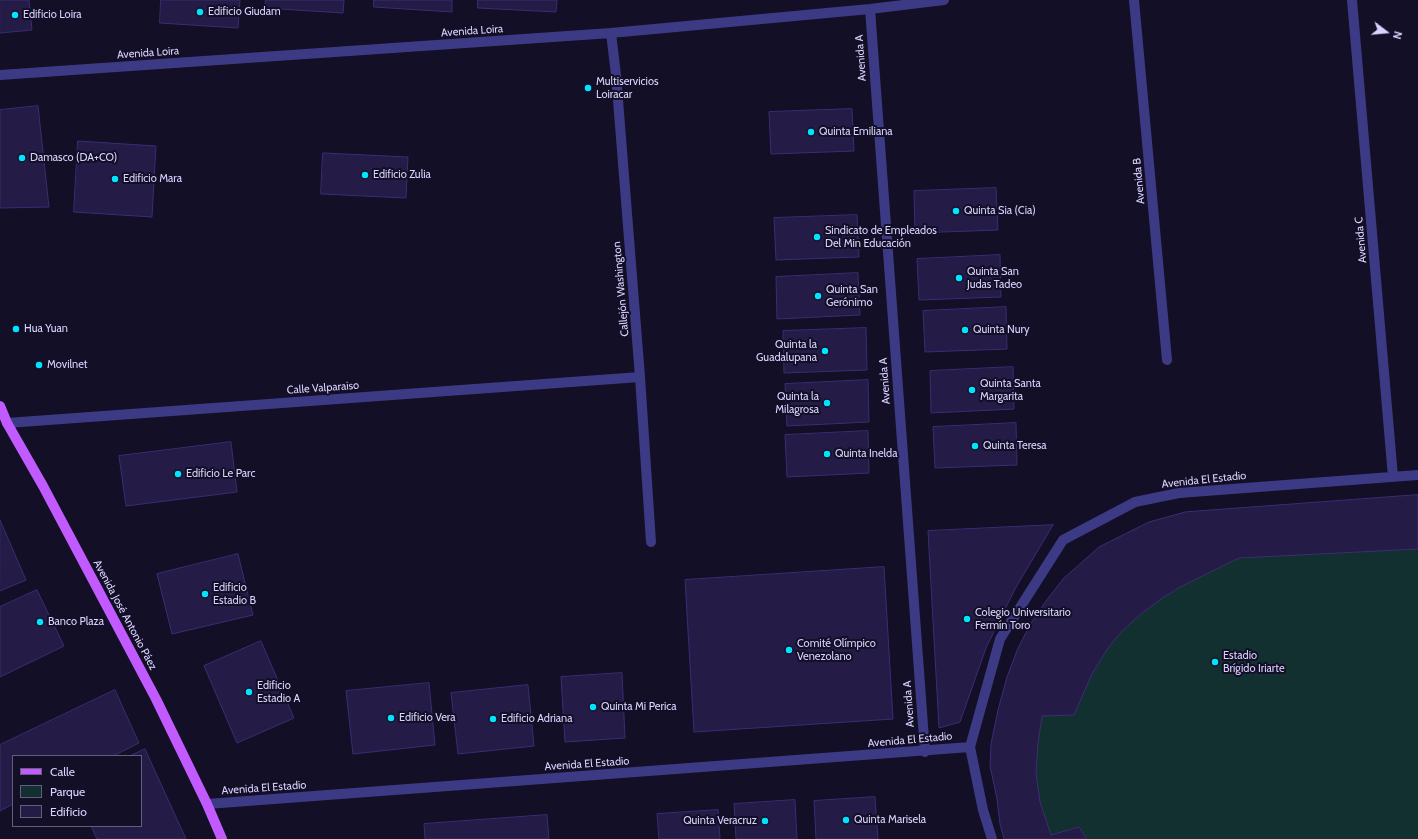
<!DOCTYPE html>
<html>
<head>
<meta charset="utf-8">
<style>
  body { margin:0 }
  #map { position:relative; width:1418px; height:839px; overflow:hidden; background:#130f26; font-family:Cabin,sans-serif }
  canvas { display:block }
  .legend { position:absolute; left:12px; top:755px; width:130px; height:72px; box-sizing:border-box; background:#130f26; border:1px solid #625e7d; margin:0; padding:5px 7px; list-style:none; font-size:12px; color:#d9d4ff }
  .legend li { display:flex; align-items:center; gap:8px; height:20px }
  .legend b { width:20px; border:1px solid #625e7d }
  .north { position:absolute; left:1366px; top:12px; width:40px; height:40px; -webkit-text-stroke:3px #130f26; paint-order:stroke; rotate:106deg; font-size:11px; font-weight:700; line-height:16px; text-align:center; color:#d9d4ff }
  .north::after { content:''; display:block; margin:auto; width:14px; height:18px; background:#d9d4ff; clip-path:polygon(50% 0,100% 100%,50% 72%,0 100%) }
</style>
</head>
<body>
<div id="map">
<canvas width="1418" height="839"></canvas>
<ul class="legend">
<li><b style="height:5px;background:#c25bff"></b>Calle</li>
<li><b style="height:11px;background:#12302f"></b>Parque</li>
<li><b style="height:11px;background:#241b47"></b>Edificio</li>
</ul>
<div class="north">N</div>
</div>
<script>
const ctx = document.querySelector('canvas').getContext('2d');
ctx.lineJoin = 'round';
function fill(path, color) { ctx.fillStyle = color; ctx.fill(path, 'evenodd'); }
function strokePath(path, color, width, dash) { ctx.strokeStyle = color; ctx.lineWidth = width; ctx.lineCap = dash ? 'butt' : 'round'; ctx.setLineDash(dash || []); ctx.stroke(path); }
function label(font, color, halo, rows, align = 'center') {
  ctx.font = font + ' Cabin,sans-serif'; ctx.lineWidth = 4; ctx.setLineDash([]); ctx.textBaseline = 'middle'; ctx.strokeStyle = halo; ctx.fillStyle = color; for (const [text, x, y, turn = 0] of rows) {
    ctx.save(); ctx.translate(x, y); ctx.rotate((+turn || 0) * Math.PI / 180); ctx.textAlign = isNaN(turn) ? turn : align; if (halo) ctx.strokeText(text, 0, 0); ctx.fillText(text, 0, 0); ctx.restore();
  }
}
const green = new Path2D(`
  M1418 495V839H1004L1000 824 997 799 990 766 991 744 998 710 1007 677 1018 648 1031 623 1063 579 1099 547 1149 522 1185 512Z`);
const building = new Path2D(`
  M0 0H29L32 30 0 33Z
  M161 0H240L238 28 160 23Z
  M266 0H344L343 13 265 8Z
  M374 0H452V12L374 7Z
  M478 0H557L556 12 478 8Z
  M38 106 49 207 0 208V110Z
  M852 109 854 151 771 154 769 112Z
  M78 141 156 146 152 217 74 212Z
  M323 153 408 157 406 198 321 194Z
  M996 188 998 230 915 233 914 191Z
  M857 215 859 257 776 260 774 218Z
  M1000 255 1001 297 919 300 917 259Z
  M858 273 860 315 777 319 776 277Z
  M1006 307 1007 349 925 352 923 311Z
  M866 328 867 370 784 373 783 331Z
  M1013 367 1014 409 931 413 930 371Z
  M868 380 869 422 787 426 785 384Z
  M1016 423 1017 465 935 468 933 427Z
  M868 431 869 473 787 477 785 435Z
  M231 442 237 492 126 506 119 456Z
  M1418 495V549L1239 558 1180 587 1161 599 1141 614 1121 632 1108 648 1092 674 1074 715 1042 716 1038 743 1036 774 1040 802 1051 835 1079 827 1087 839H1004L1000 824 997 799 990 766 991 744 998 710 1007 677 1018 648 1031 623 1046 601 1063 579 1099 547 1149 522 1185 512Z
  M0 520 26 580 0 591Z
  M1053 525 1015 589 986 648 960 722 939 728 928 531Z
  M238 554 253 615 172 634 157 574Z
  M884 567 893 719 694 732 685 580Z
  M37 590 64 646 0 677V607Z
  M261 641 294 718 237 743 204 666Z
  M622 673 625 738 565 742 561 677Z
  M429 683 435 745 353 754 346 691Z
  M528 685 534 746 458 754 451 693Z
  M115 690 139 743 113 756H13V804L0 811V745Z
  M145 749 186 839H97L91 826H141V756H130Z
  M875 797 878 839H816L814 801Z
  M795 800 797 839H736L734 804Z
  M718 810 720 839H659L657 814Z
  M547 815 549 839H425L424 824Z`);
const minor = new Path2D(`
  M1134 0 1167 360
  M1352 0 1393 477
  M870 9 925 752
  M611 33 616 75 640 377 651 542
  M0 75 611 33 870 9 944 0
  M7 423 640 377
  M207 804 970 747
  M992 839 983 810 970 747 1000 639 1063 540 1135 502 1179 493 1418 475`);
const major = new Path2D(`
  M0 406 7 423 43 486 156 699 207 804 222 839`);
const markers = [
  [200,12,4,"#00e5ff"],
  [15,15,4,"#00e5ff"],
  [588,88,4,"#00e5ff"],
  [811,132,4,"#00e5ff"],
  [22,158,4,"#00e5ff"],
  [365,175,4,"#00e5ff"],
  [115,179,4,"#00e5ff"],
  [956,211,4,"#00e5ff"],
  [817,237,4,"#00e5ff"],
  [959,278,4,"#00e5ff"],
  [818,296,4,"#00e5ff"],
  [16,329,4,"#00e5ff"],
  [965,330,4,"#00e5ff"],
  [825,351,4,"#00e5ff"],
  [39,365,4,"#00e5ff"],
  [972,390,4,"#00e5ff"],
  [827,403,4,"#00e5ff"],
  [975,446,4,"#00e5ff"],
  [827,454,4,"#00e5ff"],
  [178,474,4,"#00e5ff"],
  [205,594,4,"#00e5ff"],
  [967,619,4,"#00e5ff"],
  [40,622,4,"#00e5ff"],
  [789,650,4,"#00e5ff"],
  [1215,662,4,"#00e5ff"],
  [249,692,4,"#00e5ff"],
  [593,707,4,"#00e5ff"],
  [391,718,4,"#00e5ff"],
  [493,719,4,"#00e5ff"],
  [846,820,4,"#00e5ff"],
  [765,821,4,"#00e5ff"]
];
const poiNames = [
  ["Edificio Giudam",208,12],
  ["Edificio Loira",23,15],
  ["Multiservicios",596,82],
  ["Loiracar",596,95],
  ["Quinta Emiliana",819,132],
  ["Damasco (DA+CO)",30,158],
  ["Edificio Zulia",373,175],
  ["Edificio Mara",123,179],
  ["Quinta Sia (Cia)",964,211],
  ["Sindicato de Empleados",825,231],
  ["Del Min Educación",825,244],
  ["Quinta San",967,272],
  ["Judas Tadeo",967,285],
  ["Quinta San",826,290],
  ["Gerónimo",826,303],
  ["Hua Yuan",24,329],
  ["Quinta Nury",973,330],
  ["Quinta la",817,345,"right"],
  ["Guadalupana",817,358,"right"],
  ["Movilnet",47,365],
  ["Quinta Santa",980,384],
  ["Margarita",980,397],
  ["Quinta la",819,397,"right"],
  ["Milagrosa",819,410,"right"],
  ["Quinta Teresa",983,446],
  ["Quinta Inelda",835,454],
  ["Edificio Le Parc",186,474],
  ["Edificio",213,588],
  ["Estadio B",213,601],
  ["Colegio Universitario",975,613],
  ["Fermín Toro",975,626],
  ["Banco Plaza",48,622],
  ["Comité Olímpico",797,644],
  ["Venezolano",797,657],
  ["Estadio",1223,656],
  ["Brígido Iriarte",1223,669],
  ["Edificio",257,686],
  ["Estadio A",257,699],
  ["Quinta Mi Perica",601,707],
  ["Edificio Vera",399,718],
  ["Edificio Adriana",501,719],
  ["Quinta Marisela",854,820],
  ["Quinta Veracruz",757,821,"right"]
];
const streetNames = [
  ["Avenida Loira",472,31,-4],
  ["Avenida Loira",148,53,-4],
  ["Avenida A",861,58,-94],
  ["Avenida B",1139,181,-95],
  ["Avenida C",1361,240,-95],
  ["Callejón Washington",621,289,-95],
  ["Avenida A",885,381,-94],
  ["Calle Valparaiso",323,388,-4],
  ["Avenida El Estadio",1204,480,-6],
  ["Avenida José Antonio Páez",125,615,62],
  ["Avenida A",909,704,-94],
  ["Avenida El Estadio",910,740,-5],
  ["Avenida El Estadio",587,764,-4],
  ["Avenida El Estadio",264,788,-4]
];
fill(green, '#12302f');
fill(building, '#241b47');
strokePath(building, '#3b2d73', 1);
strokePath(minor, '#3d3a85', 10);
strokePath(major, '#c25bff', 10);
for (const [x, y, r, color] of markers) { const dot = new Path2D(); dot.arc(x, y, r, 0, 2 * Math.PI); ctx.fillStyle = color; ctx.fill(dot); strokePath(dot, '#130f26', 1.5); }
label('11px', '#d9d4ff', '#130f26', poiNames, 'left');
label('11px', '#d9d4ff', '#130f26', streetNames);
</script>
</body>
</html>
